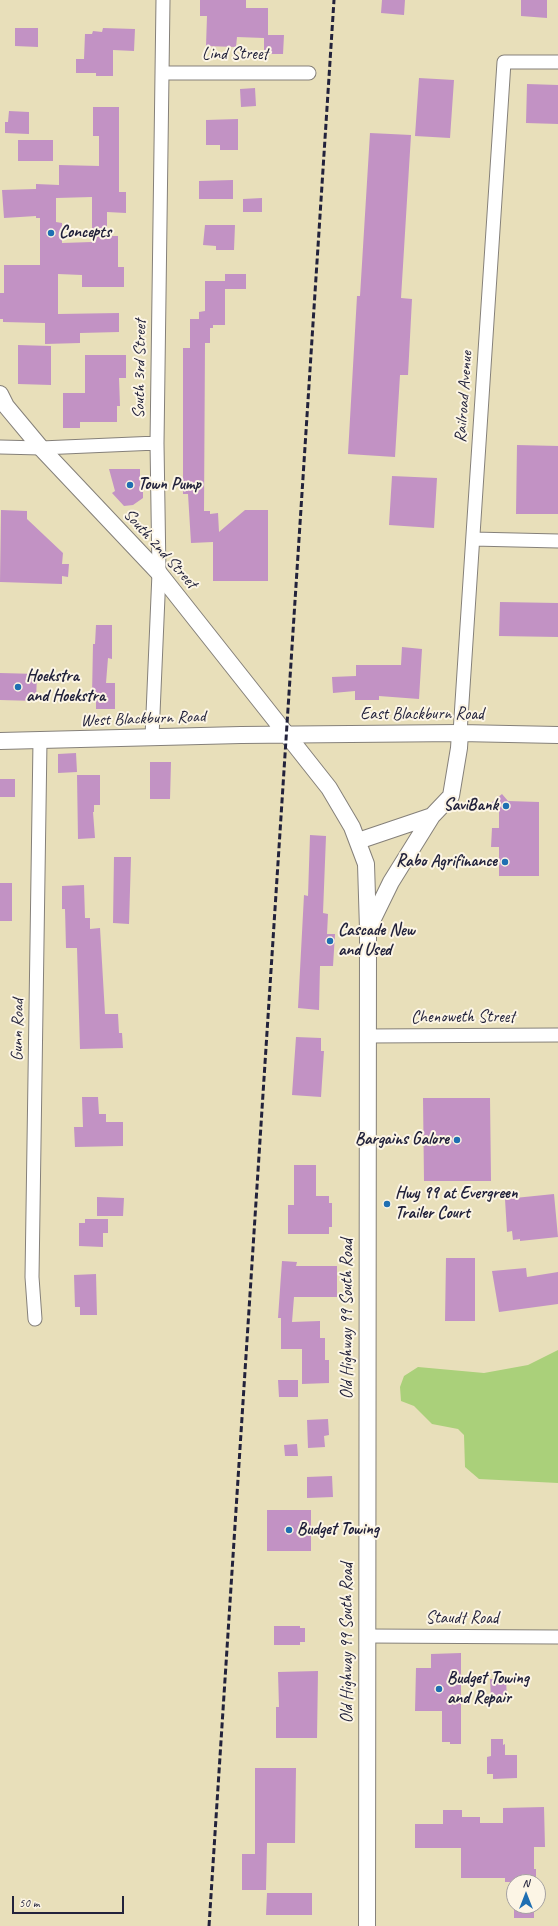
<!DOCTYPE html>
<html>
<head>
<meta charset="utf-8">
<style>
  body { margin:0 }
  #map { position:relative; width:558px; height:1926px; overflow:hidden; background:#e8dfba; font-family:Caveat,sans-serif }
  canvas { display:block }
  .north { position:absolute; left:506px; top:1874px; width:40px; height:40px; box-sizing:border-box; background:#fcf5e5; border:1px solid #a5a1a1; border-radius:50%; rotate:0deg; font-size:11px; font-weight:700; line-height:16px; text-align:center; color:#22223b }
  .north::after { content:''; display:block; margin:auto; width:14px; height:18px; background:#1f6fb2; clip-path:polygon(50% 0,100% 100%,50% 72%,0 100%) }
  .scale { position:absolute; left:12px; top:1896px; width:112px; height:18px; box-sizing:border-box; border:2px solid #22223b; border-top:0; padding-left:5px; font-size:12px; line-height:14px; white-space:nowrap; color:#22223b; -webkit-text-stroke:3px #fcf5e5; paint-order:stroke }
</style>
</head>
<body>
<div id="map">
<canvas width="558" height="1926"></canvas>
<div class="north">N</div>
<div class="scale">50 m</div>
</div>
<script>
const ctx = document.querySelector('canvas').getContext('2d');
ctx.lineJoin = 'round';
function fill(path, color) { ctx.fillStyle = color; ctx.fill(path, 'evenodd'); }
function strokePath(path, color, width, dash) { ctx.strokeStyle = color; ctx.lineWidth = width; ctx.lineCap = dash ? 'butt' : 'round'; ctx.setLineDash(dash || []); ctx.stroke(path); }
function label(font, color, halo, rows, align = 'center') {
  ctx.font = font + ' Caveat,sans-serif'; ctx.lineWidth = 4; ctx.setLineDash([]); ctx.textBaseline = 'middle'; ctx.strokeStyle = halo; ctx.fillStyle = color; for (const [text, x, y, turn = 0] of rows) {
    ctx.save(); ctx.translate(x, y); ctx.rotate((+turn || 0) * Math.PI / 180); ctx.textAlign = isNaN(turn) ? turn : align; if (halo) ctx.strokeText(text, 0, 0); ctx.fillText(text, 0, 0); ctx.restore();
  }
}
const green = new Path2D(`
  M558 1350V1483L479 1479 465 1467 464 1435 458 1429 432 1424 414 1406 401 1401 400 1387 404 1376 418 1367 484 1373 528 1365Z`);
const building = new Path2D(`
  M200 0H246V8H268V35H284L283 54H264V38L237 37 236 47 206 46 207 16H200Z
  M382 0H405L404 15 381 13Z
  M521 0H547V18L521 16Z
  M15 28H38V47L15 46Z
  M103 28 135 29 134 51 113 50V76H96V73H76V59H84L85 34H92L93 31 102 32Z
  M419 78 454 80 450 138 415 136Z
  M527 84 558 85V124L526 123Z
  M255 88 256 106 241 107 240 89Z
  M93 107H119V192H126V213L107 212V236H118V267H124V287H82V275L58 274V314L119 313V332L80 333V343L45 344V323L3 322V319H0V293H4V265H40V218H36V216L4 218 2 190 36 189V184L59 185V165L99 166V136H93ZM92 197V242L62 243V223L56 222V198Z
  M9 111 29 112V134L5 133V122H8Z
  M238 119V150H220V145H206V120Z
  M370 133 411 135 401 298 412 299 408 375H400L395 457 348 454 357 296H360Z
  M18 140H53V161H18Z
  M233 180V199H199V181Z
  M262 198V212H243V199Z
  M205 225H235L234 250H216V246L203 245Z
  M225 274H246V289H225Z
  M205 281H225V325H213V328H210V343H205L204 511H210V514L218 513 219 532 245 510H268V581H213V542L191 543 188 494H183V348H190V319H199V312L205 311Z
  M18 345 51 346V385L18 384Z
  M85 355H126V378H119L120 406H117V422H80V428H63V393H85Z
  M517 445 558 446V514H516Z
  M109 469H140V489H143V498L133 505 124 506 112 493 115 491Z
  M392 476 437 478 434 528 389 525Z
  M1 510 27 511V519L63 553 62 564H69L68 577 62 576V584L0 582Z
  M500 602 558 603V637L499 636Z
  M96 625H112V659L108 658 106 683H115V709H96V696H92L93 644H95Z
  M402 647 422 649 419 699 379 696V700H355V691L333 693 332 677 356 676V665H401Z
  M0 673 37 674 36 701 0 700Z
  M76 753 77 772 58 773V754Z
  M150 762H171L170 799H150Z
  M77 775H100V805H94V812H93L95 838 78 839Z
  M0 779H15V797H0Z
  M502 794 508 801 539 802V876H499V847H491L492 828H499V810L491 803Z
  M310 835 326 836 323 913 328 914 327 934H335L333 966H320L319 1010 298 1008 304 895 308 896Z
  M114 857H131L129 924 113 923Z
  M0 883H12V921H0Z
  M84 885 85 918H90V929L100 928 105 1014H118L119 1033H122L123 1048 80 1049 77 948H66L65 909H62V886Z
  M296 1037 321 1038V1051H324L321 1097 292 1095Z
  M82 1097H98L99 1114H106V1122H123V1146L75 1147 74 1127H83Z
  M423 1098H490L491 1181H424Z
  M294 1165H316V1196H329V1203H332V1227H329V1234H288V1205H294Z
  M554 1194 558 1237 520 1241V1239L513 1240 512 1231 507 1232 505 1199Z
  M97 1197 124 1198 123 1216H97Z
  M85 1219H108V1233H103V1247L79 1246V1223H85Z
  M446 1258H475V1321H445Z
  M282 1261 297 1262 296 1266H337V1297H294L292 1322 320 1321V1338H325V1360H329V1383L302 1384V1349H281V1318H278Z
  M526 1268 527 1277 558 1272V1304L499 1312 492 1271Z
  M96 1274 97 1315H80V1307H75L74 1275Z
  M278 1380H298V1397H279Z
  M328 1419 329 1435 324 1436 325 1447 308 1448 307 1420Z
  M297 1444 298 1456H285L284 1445Z
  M332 1476 333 1497 307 1498V1477Z
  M267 1510H311V1551H267Z
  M274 1626H300V1628H305V1642H300V1645H274Z
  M461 1653V1744H450V1742H442V1711H415L416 1668H431V1654Z
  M318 1671 317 1738H276V1707H279L278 1672Z
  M490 1679H506L507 1700H491Z
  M491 1739H503V1745L505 1744V1755H517V1778L493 1779V1774H487V1757L491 1756Z
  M255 1768H296L295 1843H267L266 1890H242V1854H255Z
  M544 1807 545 1847H534V1869H536V1882H505V1878H461V1848H415V1824H443V1810H462V1817H480V1823H503V1808Z
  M267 1893H312V1915H266Z
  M514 1906H534V1918H514Z`);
const minor = new Path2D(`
  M162 73H309
  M0 447 41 448 157 443
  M473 539 558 541
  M460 733 504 62H558
  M152 737 159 573 157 443 163 0
  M368 1036 558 1035
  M35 1319 32 1277 40 741
  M367 1636 558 1637`);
const tertiary = new Path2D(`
  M0 394 6 406 41 448 159 573 329 788 352 827 366 864 368 929 367 1926
  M0 741 241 735 460 733 558 735
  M358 841 432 816
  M369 927 391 882 432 816 451 796 459 748 460 733`);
const rail = new Path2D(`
  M209 1926 334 0`);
const markers = [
  [51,233,4,"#1f6fb2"],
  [130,485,4,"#1f6fb2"],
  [18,687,4,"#1f6fb2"],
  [506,806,4,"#1f6fb2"],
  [505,862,4,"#1f6fb2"],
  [330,941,4,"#1f6fb2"],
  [457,1140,4,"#1f6fb2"],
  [387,1204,4,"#1f6fb2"],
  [289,1530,4,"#1f6fb2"],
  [439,1689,4,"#1f6fb2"]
];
const streetNames = [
  ["Lind Street",235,55],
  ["South 3rd Street",140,369,-89],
  ["Railroad Avenue",464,397,-86],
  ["South 2nd Street",160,549,48],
  ["East Blackburn Road",422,715],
  ["West Blackburn Road",143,719,-2],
  ["Chenoweth Street",463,1018],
  ["Gunn Road",18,1030,-89],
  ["Old Highway 99 South Road",348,1319,-90],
  ["Staudt Road",462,1619],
  ["Old Highway 99 South Road",348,1643,-90]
];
const poiNames = [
  ["Concepts",59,233],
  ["Town Pump",138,485],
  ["Hoekstra",26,677],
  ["and Hoekstra",26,697],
  ["SaviBank",498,806,"right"],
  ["Rabo Agrifinance",497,862,"right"],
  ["Cascade New",338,931],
  ["and Used",338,951],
  ["Bargains Galore",449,1140,"right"],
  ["Hwy 99 at Evergreen",395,1194],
  ["Trailer Court",395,1214],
  ["Budget Towing",297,1530],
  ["Budget Towing",447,1679],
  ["and Repair",447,1699]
];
fill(green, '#aad07a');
fill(building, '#c292c4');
strokePath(minor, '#85807a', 15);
strokePath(tertiary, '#85807a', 18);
strokePath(minor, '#fff', 13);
strokePath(tertiary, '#fff', 16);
strokePath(rail, '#22223b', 3, [6, 3]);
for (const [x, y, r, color] of markers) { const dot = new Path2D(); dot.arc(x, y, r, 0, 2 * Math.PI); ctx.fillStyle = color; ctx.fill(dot); strokePath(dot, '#fcf5e5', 1.5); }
label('17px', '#22223b', '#fcf5e5', streetNames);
label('bold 17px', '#22223b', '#fcf5e5', poiNames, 'left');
</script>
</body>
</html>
